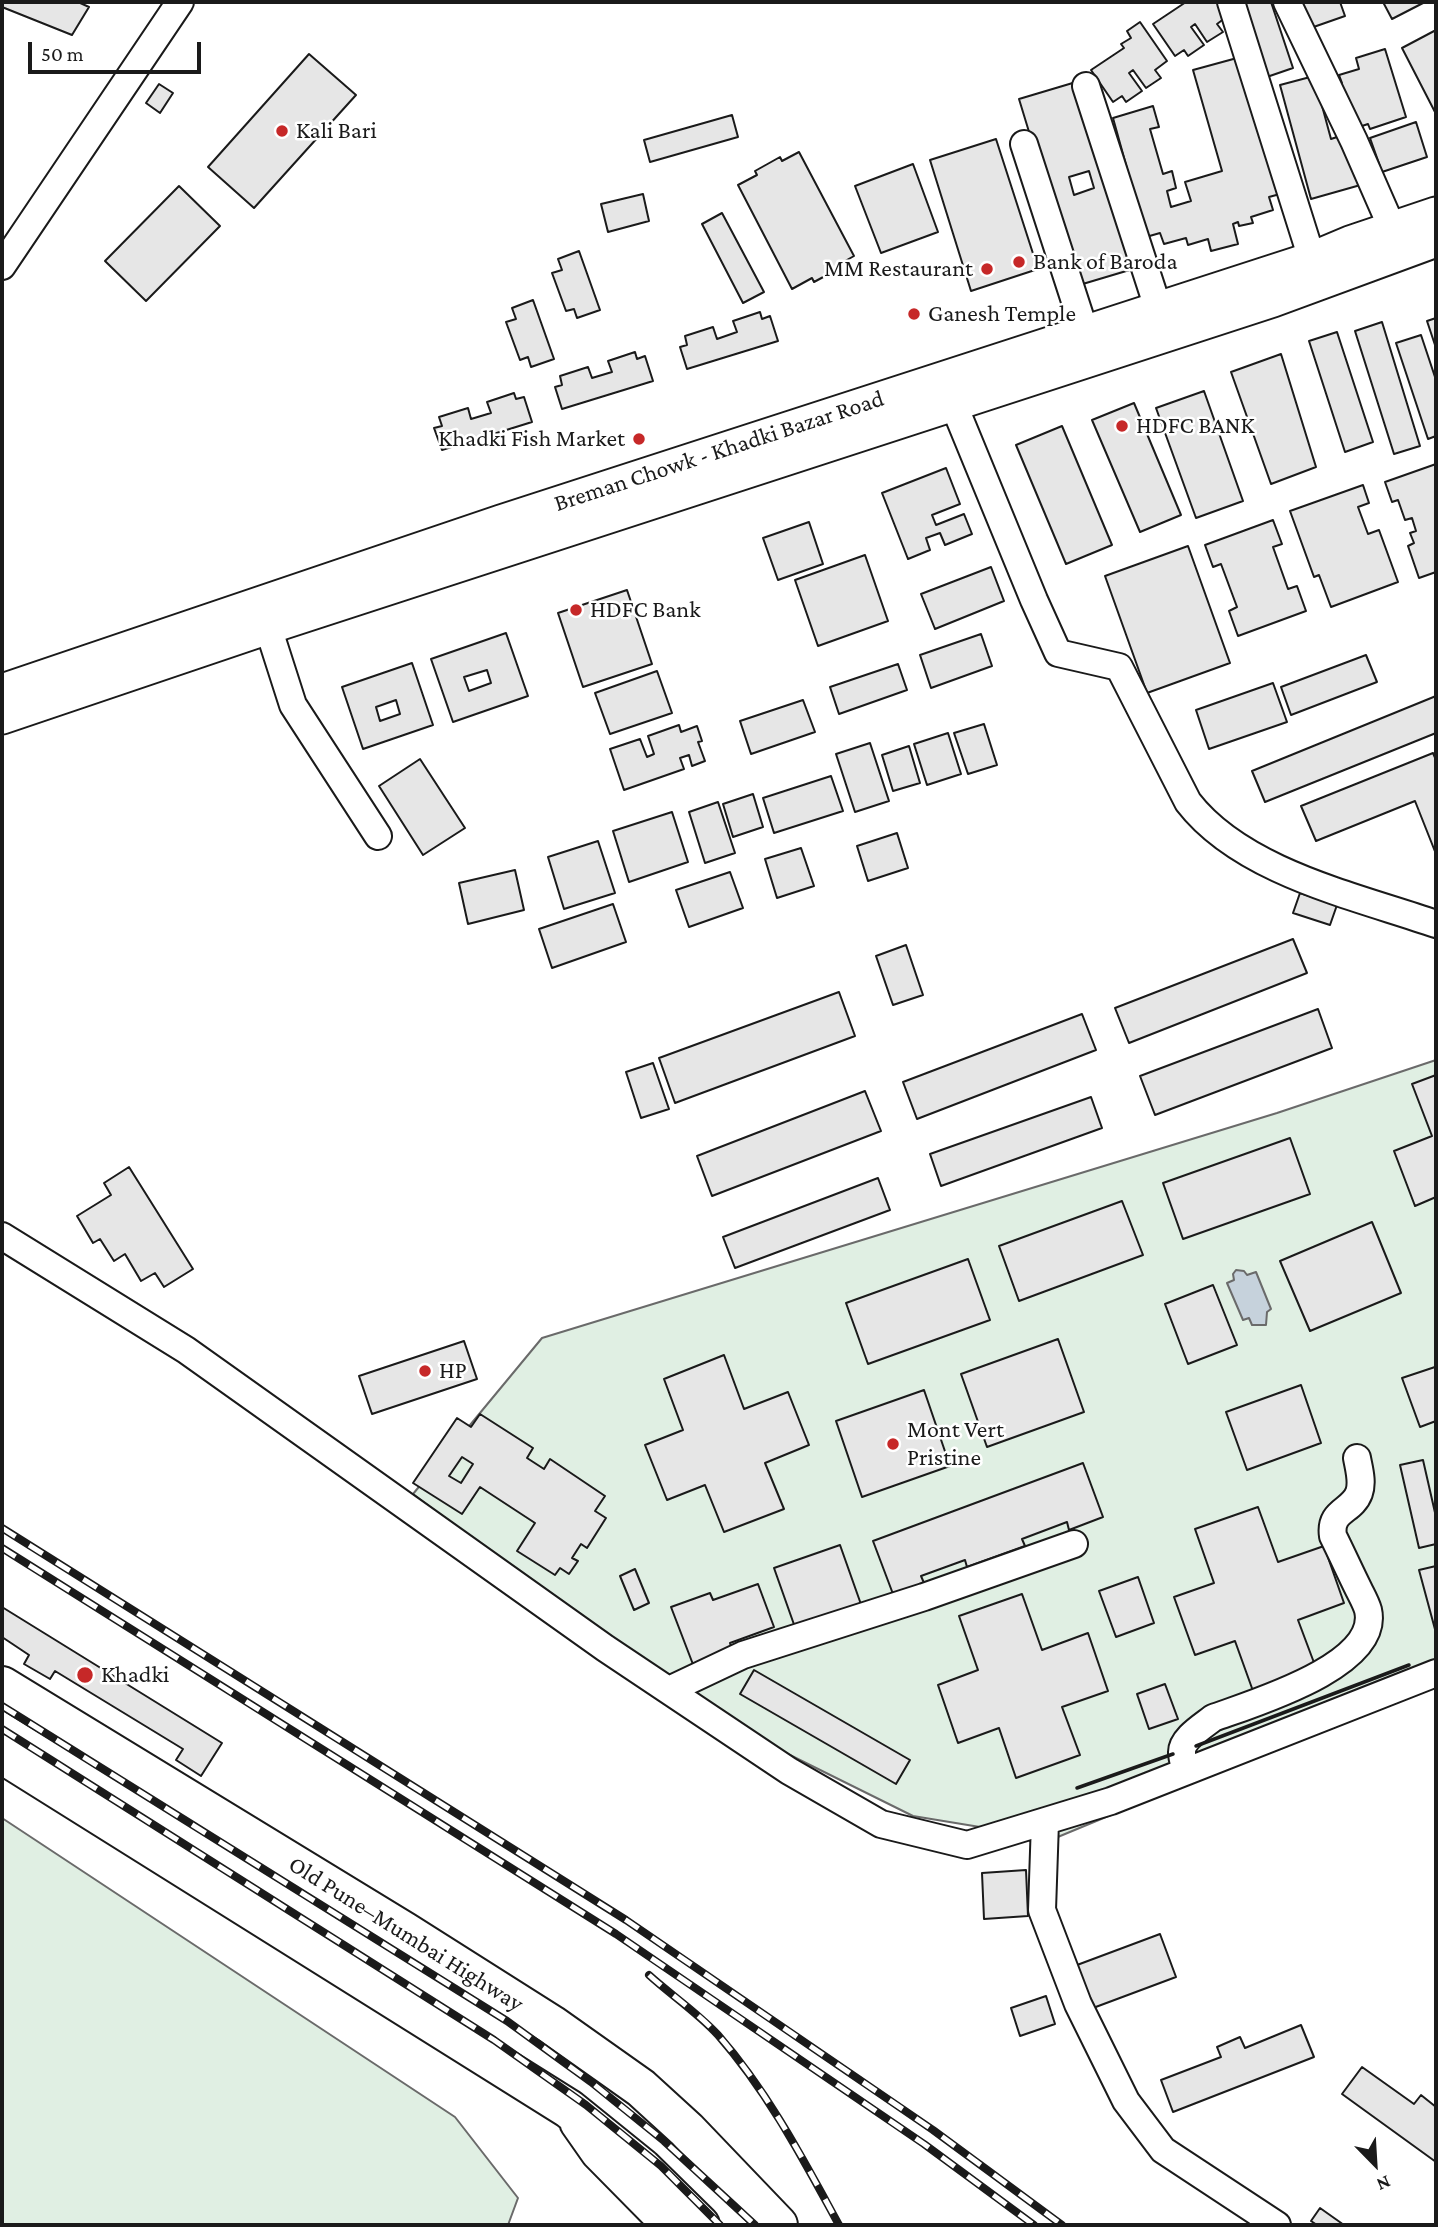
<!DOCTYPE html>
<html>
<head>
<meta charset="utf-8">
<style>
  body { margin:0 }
  #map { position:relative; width:1438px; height:2227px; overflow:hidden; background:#fff; font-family:"Crimson Pro",serif }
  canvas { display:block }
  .frame { position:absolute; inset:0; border:4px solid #1a1a1a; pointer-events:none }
  .north { position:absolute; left:1340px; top:2129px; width:70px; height:70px; -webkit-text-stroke:5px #fff; paint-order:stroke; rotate:156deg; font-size:19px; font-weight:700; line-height:28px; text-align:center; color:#1a1a1a }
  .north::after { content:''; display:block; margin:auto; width:24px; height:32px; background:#1a1a1a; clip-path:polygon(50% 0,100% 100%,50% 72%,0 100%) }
  .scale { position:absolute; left:28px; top:42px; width:173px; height:32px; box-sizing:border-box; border:4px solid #1a1a1a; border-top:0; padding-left:9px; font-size:21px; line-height:24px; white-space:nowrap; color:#1a1a1a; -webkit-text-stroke:5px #fff; paint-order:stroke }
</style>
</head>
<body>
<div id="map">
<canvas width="1438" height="2227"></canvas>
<div class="frame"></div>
<div class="north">N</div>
<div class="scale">50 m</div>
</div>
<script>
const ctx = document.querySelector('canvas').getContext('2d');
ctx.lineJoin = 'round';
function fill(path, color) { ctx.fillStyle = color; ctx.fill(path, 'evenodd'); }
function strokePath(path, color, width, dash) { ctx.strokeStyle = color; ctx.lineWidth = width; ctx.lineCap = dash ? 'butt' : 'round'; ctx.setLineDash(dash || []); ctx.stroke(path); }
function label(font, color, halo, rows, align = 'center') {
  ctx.font = font + ' "Crimson Pro",serif'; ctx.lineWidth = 5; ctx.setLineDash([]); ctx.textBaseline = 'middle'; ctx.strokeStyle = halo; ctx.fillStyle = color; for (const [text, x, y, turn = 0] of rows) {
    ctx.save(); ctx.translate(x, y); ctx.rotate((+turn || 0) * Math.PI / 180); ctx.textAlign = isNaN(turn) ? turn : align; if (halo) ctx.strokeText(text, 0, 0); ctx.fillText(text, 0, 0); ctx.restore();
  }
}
const green = new Path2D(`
  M1436 1060V1680L1053 1839 913 1816 689 1705 413 1494 542 1338 1277 1113Z
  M2 1818 455 2117 518 2198 508 2225H2Z`);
const water = new Path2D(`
  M1236 1270 1244 1271 1247 1275 1256 1272 1271 1309 1267 1312 1266 1325H1252L1249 1318 1243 1320 1227 1283 1234 1280 1233 1274Z`);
const building = new Path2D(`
  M2 2H78L89 7 72 35 2 7Z
  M1186 2H1219L1229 15 1217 24 1223 32 1207 42 1195 24 1191 27 1204 45 1188 56 1184 50 1175 56 1153 24Z
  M1235 2H1271L1293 68 1261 79Z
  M1294 2H1340L1345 16 1305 30Z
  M1383 2H1425L1392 19Z
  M1140 22 1167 61 1155 70 1161 78 1146 88 1133 70 1129 73 1142 91 1126 102 1122 96 1113 102 1091 70 1124 48 1121 44 1131 38 1127 31Z
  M1436 30V114L1402 48Z
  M1385 49 1406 117 1370 129 1368 124 1356 128 1332 86 1342 83 1339 75 1359 69 1356 58Z
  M309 54 356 95 254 208 208 167Z
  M1248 55V98L1254 119 1265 116 1280 194 1269 197 1273 210 1251 217 1253 223 1239 226 1238 222 1233 224 1238 244 1211 251 1208 239 1188 245 1186 238 1164 244 1160 233 1146 237 1113 118 1153 106 1159 127 1150 129 1163 174 1172 171 1176 188 1167 191 1171 207 1191 201 1185 182 1222 171 1193 70Z
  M1314 76 1331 139 1340 136 1364 184 1311 199 1280 85Z
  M1076 82 1133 269 1076 286 1019 99ZM1089 171 1094 188 1074 195 1069 177Z
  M159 84 173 93 160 113 146 103Z
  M732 115 738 137 650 162 644 140Z
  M1416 122 1427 157 1382 172 1370 138Z
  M996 139 1038 269 971 291 930 160Z
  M799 152 854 256 838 265 840 268 814 282 812 278 792 289 738 185 757 175 755 171 780 157 782 161Z
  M913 164 938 232 881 253 855 186Z
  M179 186 220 226 146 301 105 261Z
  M643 194 649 221 608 232 601 204Z
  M722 213 764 292 743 303 702 224Z
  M579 251 600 310 577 318 574 309 566 311 552 273 562 270 558 259Z
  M533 300 554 359 531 367 528 357 520 360 506 322 516 319 512 308Z
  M760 312 762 319 770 316 778 341 687 369 680 347 687 345 685 336 713 327 717 339 737 332 733 321Z
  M1436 318V348L1427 321Z
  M1382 322 1420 446 1394 454 1355 331Z
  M1337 332 1373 442 1345 452 1309 341Z
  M1421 335 1436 380V436L1428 439 1396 343Z
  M635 352 637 359 645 356 653 381 562 409 555 387 562 385 560 376 588 367 592 378 612 372 608 361Z
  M1281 354 1316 467 1271 484 1231 372Z
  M1204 391 1243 501 1196 518 1156 408Z
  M514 393 516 399 524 397 532 422 442 450 434 428 442 426 439 417 468 408 471 419 491 413 487 402Z
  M1134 403 1181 515 1140 532 1092 420Z
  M1062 426 1112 545 1066 564 1016 445Z
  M1436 464V572L1419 578 1408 546 1414 543 1410 533 1416 531 1412 518 1405 520 1398 500 1392 502 1385 482Z
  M946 468 960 504 932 515 936 525 964 514 972 534 945 545 940 533 926 538 930 550 908 559 882 493Z
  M1363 485 1369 503 1358 507 1368 534 1379 530 1398 582 1331 607 1319 575 1314 577 1290 511Z
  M1273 520 1282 544 1273 547 1288 589 1297 586 1306 611 1238 636 1229 611 1237 607 1221 564 1213 567 1205 545Z
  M809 522 823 564 778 580 763 538Z
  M1188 546 1230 663 1147 693 1105 576Z
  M865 555 888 621 818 646 795 580Z
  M991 567 1004 601 935 629 921 594Z
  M627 590 652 664 583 687 558 613Z
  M506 633 528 696 453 722 431 659ZM487 670 491 683 469 691 464 677Z
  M981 634 992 666 931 688 920 655Z
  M1366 655 1377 682 1291 715 1281 687Z
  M412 663 433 725 363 749 342 687ZM396 700 400 714 380 721 376 707Z
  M898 664 907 690 839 714 830 687Z
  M657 671 672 713 610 734 595 693Z
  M1273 683 1287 722 1209 749 1196 710Z
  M1436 696V733L1265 802 1252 771Z
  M803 700 815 732 751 754 740 721Z
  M984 724 997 765 968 774 954 733Z
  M679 725 681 732 697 726 702 741 698 742 705 761 692 766 689 755 680 758 684 769 624 790 610 749 640 739 647 757 654 754 648 736Z
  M948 733 961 774 927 785 914 744Z
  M870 743 889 801 855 812 836 754Z
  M909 746 920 783 893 791 882 755Z
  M1433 753 1436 760V854L1415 801 1316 841 1301 806Z
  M420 759 465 828 423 855 379 786Z
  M831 776 843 811 774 833 763 798Z
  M753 794 763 827 733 837 723 804Z
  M718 802 735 853 705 863 689 812Z
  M672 812 688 862 629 882 613 831Z
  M897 833 908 868 868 881 857 846Z
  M598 841 615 893 564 909 548 857Z
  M801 848 814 886 777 898 765 859Z
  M515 870 524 910 468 924 459 883Z
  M730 872 743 908 689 927 676 890Z
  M1300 893 1337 905 1330 925 1293 913Z
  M613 904 626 942 552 968 539 929Z
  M1293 939 1307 973 1129 1043 1115 1008Z
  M906 945 923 995 893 1005 876 956Z
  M839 992 855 1036 675 1103 659 1058Z
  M1318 1009 1332 1048 1155 1115 1140 1076Z
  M1082 1014 1096 1050 917 1119 903 1082Z
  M653 1063 669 1109 641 1118 626 1072Z
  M1436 1075V1197L1415 1206 1394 1151 1432 1136 1412 1084Z
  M865 1091 881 1131 712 1196 697 1156Z
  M1091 1097 1102 1128 941 1186 930 1154Z
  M1290 1138 1310 1194 1183 1239 1163 1183Z
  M129 1167 193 1269 164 1287 155 1273 141 1281 125 1254 114 1261 100 1239 93 1243 77 1216 111 1195 104 1183Z
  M878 1178 890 1210 735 1268 723 1237Z
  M1122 1201 1143 1255 1019 1301 999 1246Z
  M1372 1222 1401 1293 1310 1331 1280 1261Z
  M968 1259 990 1320 868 1364 846 1303Z
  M1213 1285 1237 1345 1188 1364 1165 1304Z
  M1058 1339 1084 1412 987 1447 961 1374Z
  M464 1341 477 1379 372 1414 359 1376Z
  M724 1355 744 1409 788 1392 809 1445 765 1463 784 1509 724 1532 705 1485 667 1500 645 1445 683 1430 664 1379Z
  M1435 1367 1436 1421 1420 1427 1402 1378Z
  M1301 1385 1321 1443 1247 1470 1226 1412Z
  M924 1390 950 1466 862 1497 836 1421Z
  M480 1414 533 1448 527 1458 544 1469 550 1459 605 1496 595 1511 606 1518 587 1548 581 1544 572 1558 578 1561 569 1574 560 1568 555 1575 517 1551 535 1523 480 1487 462 1514 413 1483 457 1418 471 1427ZM462 1457 473 1464 461 1483 449 1476Z
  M1423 1460 1436 1517V1544L1419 1548 1400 1465Z
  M1083 1463 1103 1517 1069 1530 1067 1522 1022 1539 1025 1546 967 1567 965 1560 921 1576 924 1583 893 1594 873 1541Z
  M1258 1507 1278 1562 1324 1546 1344 1603 1298 1620 1316 1668 1253 1691 1235 1641 1195 1655 1174 1597 1214 1583 1195 1529Z
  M840 1545 863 1610 797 1633 774 1568Z
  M1436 1566V1633L1419 1570Z
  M635 1569 649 1603 634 1610 620 1576Z
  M1138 1577 1154 1623 1116 1637 1099 1591Z
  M758 1584 774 1627 730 1643 733 1653 694 1667 671 1607 710 1593 713 1600Z
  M1022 1594 1042 1650 1088 1633 1108 1691 1062 1707 1080 1755 1016 1778 999 1728 958 1743 938 1685 978 1670 959 1616Z
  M2 1607 222 1743 201 1776 176 1760 183 1749 55 1671 50 1679 24 1664 29 1655 2 1637Z
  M754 1670 910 1760 896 1784 740 1694Z
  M1165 1684 1178 1719 1149 1729 1137 1694Z
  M1026 1870 1028 1916 984 1919 982 1873Z
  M1160 1934 1176 1977 1085 2011 1069 1968Z
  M1046 1996 1055 2024 1020 2036 1011 2008Z
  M1301 2025 1314 2057 1173 2112 1161 2080 1221 2057 1217 2047 1240 2037 1245 2048Z
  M1362 2067 1414 2104 1421 2095 1436 2107V2162L1342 2094Z
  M1320 2208 1344 2225H1317L1311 2221Z`);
const minor = new Path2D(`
  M1231 2 1312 259
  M1287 2 1354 141 1393 230
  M1086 86 1158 308
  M1024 144 1085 332
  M2 266 180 2
  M946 386 1034 600 1058 653 1119 667 1188 802C1242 872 1355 896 1436 924
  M268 627 293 705 378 836
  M2 1236 186 1350 605 1648 789 1771 881 1824 967 1845 1111 1801 1436 1673
  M669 1690 743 1655 924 1597 1074 1544
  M1186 1771C1185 1766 1182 1759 1182 1753 1181 1739 1203 1726 1213 1718 1251 1704 1381 1666 1368 1610 1366 1603 1362 1596 1359 1590 1350 1572 1342 1554 1333 1536 1329 1510 1352 1512 1359 1493 1363 1482 1359 1469 1357 1458
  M1045 1822 1042 1910 1078 2004 1126 2101 1163 2150 1277 2225
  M574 2125 595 2155 664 2225`);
const major = new Path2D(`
  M2 691 501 522 1312 259 1350 243 1436 214
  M2 717 268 627 1273 300 1436 240`);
const highway = new Path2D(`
  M2 1686 405 1932 552 2025 641 2088 687 2130 778 2225
  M2 1754 569 2109 642 2168 700 2225`);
const rail = new Path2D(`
  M2 1528 626 1920 933 2130 1062 2225
  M2 1548 616 1934 924 2144 1034 2225
  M2 1706 507 2021 591 2082 664 2141 755 2225
  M2 1729 494 2040 586 2105 661 2166 720 2225
  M649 1975C671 1995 698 2013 718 2035 768 2092 803 2159 839 2225`);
const wall = new Path2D(`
  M1196 1746 1409 1665
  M1077 1788 1173 1754`);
const markers = [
  [282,131,7,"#c62828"],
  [1019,262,7,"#c62828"],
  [987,269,7,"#c62828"],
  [914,314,7,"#c62828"],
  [1122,426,7,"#c62828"],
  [639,439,7,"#c62828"],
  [576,610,7,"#c62828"],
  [425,1371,7,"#c62828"],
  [893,1444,7,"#c62828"],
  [85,1675,9,"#c62828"]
];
const poiNames = [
  ["Kali Bari",296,131],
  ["Bank of Baroda",1033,262],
  ["MM Restaurant",973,269,"right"],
  ["Ganesh Temple",928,314],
  ["HDFC BANK",1136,426],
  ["Khadki Fish Market",625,439,"right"],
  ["HDFC Bank",590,610],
  ["HP",439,1371],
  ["Mont Vert",907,1430],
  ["Pristine",907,1458],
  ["Khadki",101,1675]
];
const streetNames = [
  ["Breman Chowk - Khadki Bazar Road",719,451,-18],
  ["Old Pune–Mumbai Highway",406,1934,32]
];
fill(green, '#e0efe3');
strokePath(green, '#6a6a6a', 2);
fill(water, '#c6d2dc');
strokePath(water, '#6a6a6a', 2);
fill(building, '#e6e6e6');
strokePath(building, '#1a1a1a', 2);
strokePath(minor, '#1a1a1a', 30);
strokePath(major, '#1a1a1a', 37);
strokePath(highway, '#1a1a1a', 42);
strokePath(minor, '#fff', 26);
strokePath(major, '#fff', 33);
strokePath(highway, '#fff', 38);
strokePath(rail, '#1a1a1a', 8);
strokePath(rail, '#fff', 5, [16]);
strokePath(wall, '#1a1a1a', 3.5);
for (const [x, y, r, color] of markers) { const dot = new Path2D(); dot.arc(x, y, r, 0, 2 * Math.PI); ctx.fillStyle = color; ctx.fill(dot); strokePath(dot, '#fff', 2.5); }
label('24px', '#1a1a1a', '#fff', poiNames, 'left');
label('24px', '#1a1a1a', '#fff', streetNames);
</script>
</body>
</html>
